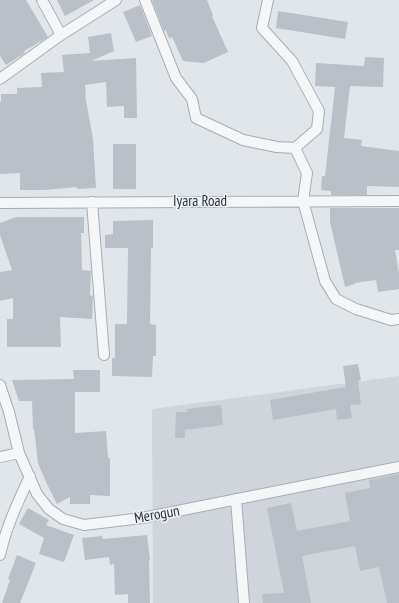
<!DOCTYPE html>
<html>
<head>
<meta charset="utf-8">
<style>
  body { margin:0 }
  canvas { display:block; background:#e1e6ea }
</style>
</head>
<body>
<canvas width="399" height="603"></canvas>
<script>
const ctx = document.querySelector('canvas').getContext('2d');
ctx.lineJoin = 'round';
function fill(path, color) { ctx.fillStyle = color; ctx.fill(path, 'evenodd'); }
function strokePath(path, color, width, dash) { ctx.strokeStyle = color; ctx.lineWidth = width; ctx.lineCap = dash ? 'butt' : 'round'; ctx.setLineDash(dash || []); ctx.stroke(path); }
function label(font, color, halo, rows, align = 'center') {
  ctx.font = font + ' "PT Sans Narrow",sans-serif'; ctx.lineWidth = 3; ctx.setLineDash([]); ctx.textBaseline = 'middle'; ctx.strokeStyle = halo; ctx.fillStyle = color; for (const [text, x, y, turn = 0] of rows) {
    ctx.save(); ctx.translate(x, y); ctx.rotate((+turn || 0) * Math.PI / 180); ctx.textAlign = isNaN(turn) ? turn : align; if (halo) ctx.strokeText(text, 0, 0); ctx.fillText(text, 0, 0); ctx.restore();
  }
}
const built = new Path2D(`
  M399 376V603H153L152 409Z`);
const building = new Path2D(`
  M0 0H26L48 37 24 51 25 53 6 65 0 56Z
  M57 0H94L65 16Z
  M152 0H207L213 15 212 16 228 52 204 63 183 61 172 37 169 38 166 30 164 31Z
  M140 5 152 36 136 42 123 12Z
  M278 11 348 22 345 39 276 28Z
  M111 33 114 51 91 61 136 58 137 118H124V106L107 107 106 82 85 85 86 95H85L93 139 96 188 77 189V187L44 190H20V173L0 174V102H1V94H17V88L42 87 41 73 64 72 62 55 90 53 88 37Z
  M365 57 384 58 383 87 350 86 344 138 362 140 361 146 399 151V187L367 186V195H331V191L321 190 322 176H325L335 87 315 86 316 63 364 66Z
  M113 144H136V189H113Z
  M330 208H399V250H395L399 274V289L378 292 376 280 354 283 355 284 345 287 330 222Z
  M16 217H84V233H81L82 270 91 271 90 295 93 296 92 319 60 317 61 347H7V319H13V298L0 301V272L12 270 0 235V223Z
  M153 220V248H151L150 324 156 325V356H153L152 377 112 376V358H115V324H127L128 248H105V235L113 234V221Z
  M358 364 361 380 358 381 361 404 350 405 352 418 337 420 336 409 273 420 270 400 346 387 343 366Z
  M73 370H100V392H75V433L106 431 108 458H110V496L90 495V504H70V497L57 504 46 482 38 463 34 429H33L32 401H19L12 380 74 379Z
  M221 405 223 425 185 430V438H175L176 412H187V409Z
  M399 474V603H387L379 567 360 571 355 546 302 556 311 603H263L262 594 284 593 267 508 291 503 297 531 350 521 345 493 370 488 369 480Z
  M28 508 49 520 46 525 74 535 64 562 39 554 44 538 19 524Z
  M147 535 150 560H149L150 603H128V594L115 595 114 564 110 565 109 557 85 560 82 538 102 536 103 539Z
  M17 555 36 563 20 603H2L10 580 8 579Z`);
const street = new Path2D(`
  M42 0 61 35
  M145 0 176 78 192 99 196 118 243 140 277 147 295 148 307 173 303 201 325 281 336 299 356 309 391 320 399 319
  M268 0 262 28 292 61 319 111 317 129 295 148
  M0 79 61 35 116 0
  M92 202 104 355
  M0 203 399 201
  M0 385 9 412 19 453 37 494 49 509 63 519 84 525 142 518 399 467
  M0 457 19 453
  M236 499 244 603
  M0 555C6 527 18 502 30 476`);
const streetNames = [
  ["Iyara Road",200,202],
  ["Merogun",157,515,-10]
];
fill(built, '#d0d5dc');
fill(building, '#b9c0c7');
strokePath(street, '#a6adb4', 12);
strokePath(street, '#f4f6f8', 10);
label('15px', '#2a3541', '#f1f4f7', streetNames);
</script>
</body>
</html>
